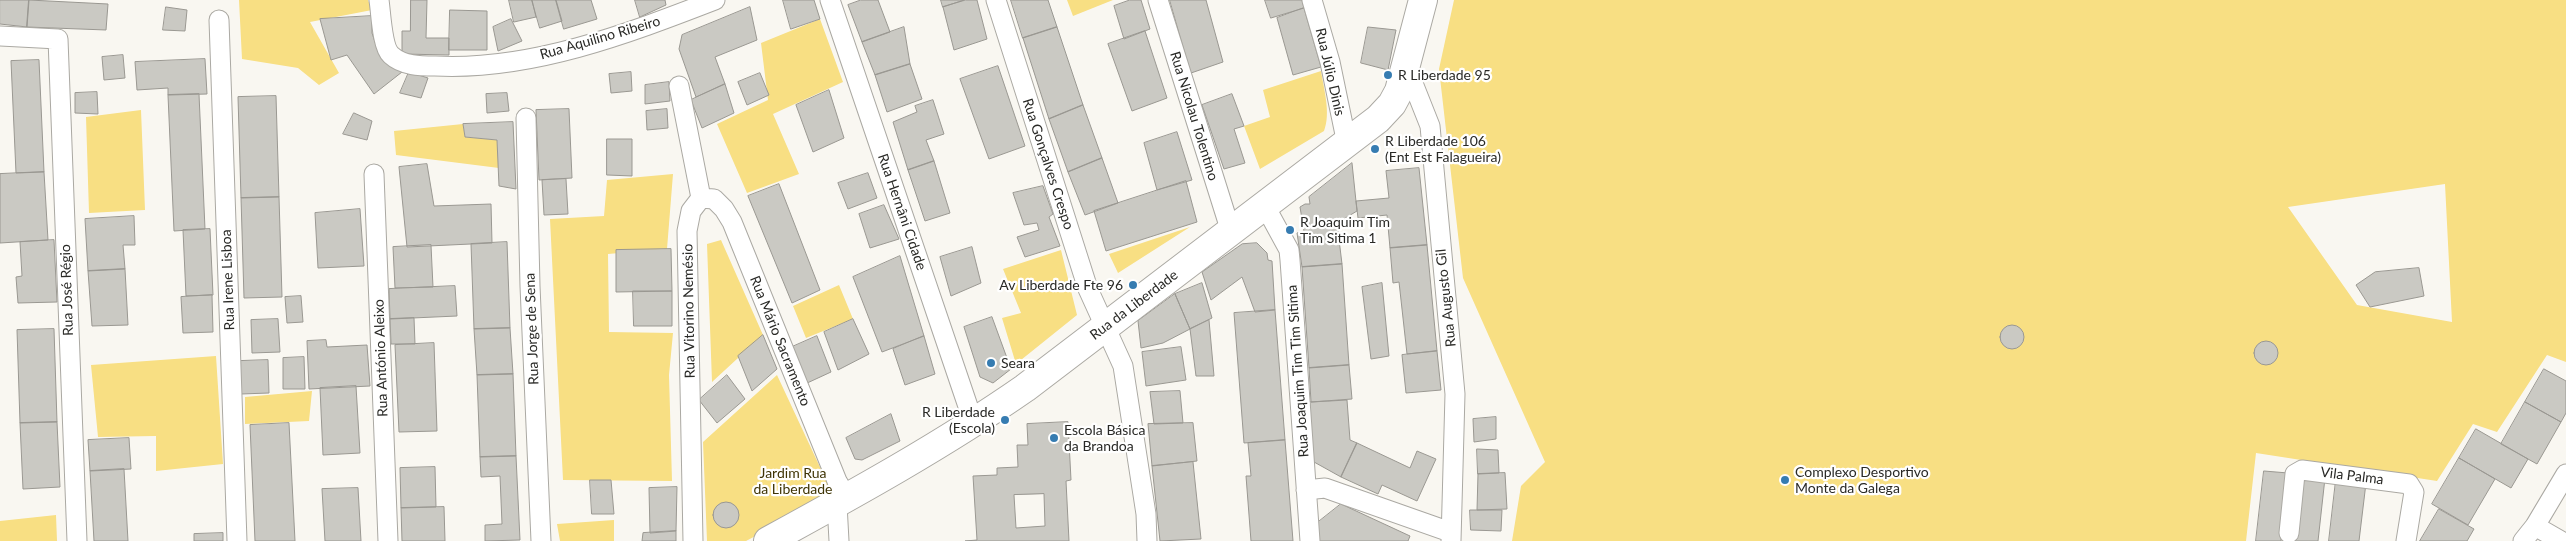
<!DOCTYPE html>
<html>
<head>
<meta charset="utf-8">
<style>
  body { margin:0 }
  canvas { display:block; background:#f9f7f1 }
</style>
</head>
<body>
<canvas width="2566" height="541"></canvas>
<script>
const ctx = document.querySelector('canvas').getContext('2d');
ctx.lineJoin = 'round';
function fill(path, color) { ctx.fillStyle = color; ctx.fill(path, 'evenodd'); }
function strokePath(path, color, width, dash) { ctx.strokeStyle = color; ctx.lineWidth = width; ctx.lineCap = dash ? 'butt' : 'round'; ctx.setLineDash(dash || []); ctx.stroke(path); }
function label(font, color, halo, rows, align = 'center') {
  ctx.font = font + ' Lato,sans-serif'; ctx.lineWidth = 4.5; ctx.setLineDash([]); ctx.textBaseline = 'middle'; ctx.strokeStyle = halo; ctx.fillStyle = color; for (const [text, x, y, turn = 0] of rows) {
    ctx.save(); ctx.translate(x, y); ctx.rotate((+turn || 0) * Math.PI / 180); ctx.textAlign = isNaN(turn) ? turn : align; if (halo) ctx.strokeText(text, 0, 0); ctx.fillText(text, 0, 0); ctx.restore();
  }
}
const green = new Path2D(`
  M239 0H368L372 10 310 22 339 73 319 85 298 68 242 59Z
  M1067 0H1113L1073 16Z
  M1454 0H2566V362L2547 355 2497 432 2473 424 2437 481 2256 453 2246 541H1512L1521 486 1545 462 1463 278 1439 69ZM2445 184 2452 322 2357 305 2288 207Z
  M820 19 843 82 773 114 799 174 747 193 717 124 768 100 761 43Z
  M1321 71C1324 90 1331 113 1324 131L1260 169 1244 126 1270 117 1263 90Z
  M141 110 145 210 89 213 86 117Z
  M463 124 465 137 497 140 499 168 396 155 394 131Z
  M673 174 667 249 608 254 609 332 673 333 669 375 672 481 563 480 550 219 604 216 607 180Z
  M1190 227 1118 273 1109 254Z
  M721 240 763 335 712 382 707 244Z
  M1061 250 1077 315 1016 364 1002 318 1021 313 1003 269Z
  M839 285 853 319 806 338 793 306Z
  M216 356 223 464 156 471V436L98 437 91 365Z
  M777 375 833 495 746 541H707L703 442Z
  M312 391 309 421 245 424V397Z
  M56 515 57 541H0V521Z
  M614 520V541H560L557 524Z`);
const building = new Path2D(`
  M0 0H29L27 27 0 24Z
  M29 0 108 4 106 30 27 27Z
  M411 0H427L426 38H449V55L402 54V31H410Z
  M509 0H532L536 17 514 22Z
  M532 0H556L562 21 540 28Z
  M556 0H591L597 19 564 29Z
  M635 0H665L666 5 640 17Z
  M783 0H814L820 19 791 29Z
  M861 0H878L890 32 862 42 848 5Z
  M941 0H964L943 7Z
  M966 0H977L987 39 954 50 943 7Z
  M1011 0H1048L1057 27 1023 38Z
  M1130 0H1141L1150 29 1124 39 1114 6Z
  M1170 0H1206L1223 62 1191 73Z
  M1265 0H1302L1304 8 1271 18Z
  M166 7 187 10 185 31 163 30Z
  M750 7 757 40 715 57 725 84 696 97 679 49 682 35Z
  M1304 8 1321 67 1293 75 1277 18Z
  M450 10 487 11V50H449Z
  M372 16V33L377 48 386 62 402 72 374 94 347 55 331 60 320 19Z
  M511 19 522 41 498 51 493 27Z
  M904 27 910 64 875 75 862 42Z
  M1057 27 1083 105 1049 119 1023 38Z
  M1368 27 1396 30 1388 70 1361 63Z
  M1145 31 1167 98 1132 111 1108 44Z
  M123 55 125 78 104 80 102 57Z
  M205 59 207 94 168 95V88L137 90 135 62Z
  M39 60 44 172 16 173 11 61Z
  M910 64 922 99 887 112 875 75Z
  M998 66 1025 146 989 159 960 79Z
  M409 72 428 78 421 98 400 93Z
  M631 72 632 91 611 93 609 74Z
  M760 73 769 95 747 105 738 82Z
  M669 82 670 101 645 104V85Z
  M725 84 734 113 702 128 691 100Z
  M829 90 844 138 813 152 796 105Z
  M97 92 98 114 75 113V93Z
  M507 93 509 111 487 113 486 94Z
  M199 94 205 229 174 231 168 95Z
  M1232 94 1244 126 1234 129 1245 163 1224 169 1202 105Z
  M276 96 279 197 241 198 238 97Z
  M933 100 944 134 926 140 934 161 908 170 893 122 917 112 915 106Z
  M1083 105 1102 158 1068 172 1049 119Z
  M569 109 572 178 539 180 536 110Z
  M667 109 668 128 647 130 646 111Z
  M354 113 372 121 367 140 343 134Z
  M513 122 516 189 499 186 497 140 465 137 463 124Z
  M1177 132 1192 180 1157 190 1144 143Z
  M607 139H632V176L607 175Z
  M1102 158 1118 203 1085 215 1068 172Z
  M934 161 950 213 925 221 908 170Z
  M1352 163 1357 211 1337 223 1342 264 1302 267 1297 233 1304 231 1300 207 1305 204H1310L1309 197Z
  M427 164 434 206 491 204 492 243 407 247 399 167Z
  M1419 168 1427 245 1390 248 1387 215 1358 218 1356 201 1389 198 1386 171Z
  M44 172 48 240 0 243V174Z
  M868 173 877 198 848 209 838 183Z
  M566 179 568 214 544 215 542 180Z
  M1186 181 1197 222 1106 251 1094 211Z
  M779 184 820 290 792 303 748 196Z
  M1043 186 1053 214 1049 217 1060 246 1025 257 1017 237 1039 230 1037 223 1024 225 1013 193Z
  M279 197 282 297 244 298 241 198Z
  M884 205 899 239 870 248 859 214Z
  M360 209 364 266 318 268 315 213Z
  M134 216 135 245H123L125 269 88 271 85 219Z
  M210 229 213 295 186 296 183 230Z
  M54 240 57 302 18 303 16 277 22 276 20 242Z
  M507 242 510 328 474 329 471 244Z
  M1257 243 1267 253 1268 260 1272 261 1275 310 1255 312 1242 277 1211 300 1202 272 1242 244Z
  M431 245 433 287 395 288 393 247Z
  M1427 245 1437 351 1407 354 1399 282 1393 283 1390 248Z
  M972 247 981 283 951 296 940 257Z
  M671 249 672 291 616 292V250Z
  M900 256 924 336 882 352 853 277Z
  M1342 264 1349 365 1309 368 1302 267Z
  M2419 268 2424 296 2370 307 2356 285 2375 272Z
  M125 269 128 325 92 326 88 271Z
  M1202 283 1212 318 1190 329 1175 294Z
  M1382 283 1389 356 1371 359 1362 287Z
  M455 286 457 316 390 319 389 289Z
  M633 291H672V326H634Z
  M1175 294 1190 329 1163 343 1141 348 1138 321Z
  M212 295 213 332 183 333 181 297Z
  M301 296 303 322 287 323 285 297Z
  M1275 310 1285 440 1244 443 1234 313Z
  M992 317 1011 369 993 383 980 377 964 327Z
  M414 318 415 344H391L390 319Z
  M278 319 280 352 252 353 251 320Z
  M853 319 869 354 838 370 824 332Z
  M1209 320 1214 376H1196L1190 329Z
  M2000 337a12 12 0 1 1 24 0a12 12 0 1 1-24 0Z
  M510 328 513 374 477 375 474 329Z
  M54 329 57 422 20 423 17 330Z
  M763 335 777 369 752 391 738 356Z
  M817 336 831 372 805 384 792 347Z
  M924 336 935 374 905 385 893 349Z
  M326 340 327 347 367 345 370 386 309 389 307 341Z
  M2254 353a12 12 0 1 1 24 0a12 12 0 1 1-24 0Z
  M434 343 437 431 399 432 395 345Z
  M1181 347 1186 380 1146 386 1142 352Z
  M1437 351 1441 390 1406 393 1402 355Z
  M304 357 305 389H283V358Z
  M268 360 269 393 241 394 240 361Z
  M1349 365 1352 399 1311 402 1309 368Z
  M2544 369 2566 381V413L2561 422 2525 402Z
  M513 374 516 456 480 457 477 375Z
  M727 375 745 399 717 423 699 400Z
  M356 386 360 453 323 455 320 388Z
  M1180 391 1183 423 1154 424 1150 392Z
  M1307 400 1311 402 1347 400 1350 440 1357 443 1341 477 1314 462Z
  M2525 402 2561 422 2537 464 2501 444Z
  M891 414 900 441 862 460 855 459 846 438Z
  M1496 417V439L1474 442 1473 419Z
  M57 422 60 487 23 489 20 423Z
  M1068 422 1071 480 1066 481 1069 541H965L977 540 973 476 997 475V468L1018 467 1017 445H1028L1027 424ZM1044 494 1045 526 1016 528 1014 495Z
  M289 423 295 541H255L250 425Z
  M1193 423 1197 461 1152 466 1148 424Z
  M2476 429 2528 459 2511 488 2459 458Z
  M129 438 131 469 90 471 88 440Z
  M1285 440 1293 541H1251L1246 476H1251L1248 443Z
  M1357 443 1410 468 1417 451 1436 459 1417 501 1382 485 1378 494 1341 477Z
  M1477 449 1498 450 1499 473 1478 474Z
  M516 456 520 540 485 541V525L502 524 500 476 481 477 480 457Z
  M2459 458 2495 479 2468 525 2432 504Z
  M1193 462 1201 539 1160 541 1152 466Z
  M435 467 436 507 401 508 400 468Z
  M124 469 128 541H94L90 471Z
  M2264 471 2288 473 2281 541H2256Z
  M1505 473 1507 509 1477 510 1478 474Z
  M2303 476 2325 478 2318 541H2294Z
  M590 480H611L614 514H592Z
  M2336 480 2366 483 2359 541H2329Z
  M677 487 676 531 650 533 649 488Z
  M358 488 361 541H325L322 489Z
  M713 515a13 13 0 1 1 26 0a13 13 0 1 1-26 0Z
  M1341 504 1410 536 1408 541H1319L1317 523Z
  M444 507 445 541H402L401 508Z
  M2439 509 2474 529 2467 541H2420Z
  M1470 510H1502L1501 531 1471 530Z
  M676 531V541H642L643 533Z
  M223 533V541H194V534Z`);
const street = new Path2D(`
  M379 0C381 13 382 47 391 55 403 66 420 66 435 66 530 71 627 34 715 0
  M830 0 974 424
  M996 0 1088 289 1123 366 1146 514 1147 541
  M1158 0 1231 232
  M1312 0 1330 62 1347 144
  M219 20 237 541
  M0 36 58 39 77 541
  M1407 68 1430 126 1455 394 1451 541
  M679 86 701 198
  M526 118 530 286 541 541
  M374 174 388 541
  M701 198 714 199 724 209 732 222 837 481 847 498
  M1265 206 1289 250 1290 260 1310 541
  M1306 490 1325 488 1450 532
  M837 504 839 541
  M2535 526 2561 541
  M2289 533 2295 474 2302 470 2409 484 2414 492 2406 541
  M693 541 687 231 691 211 701 198
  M2523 541 2535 526 2566 474`);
const secondary = new Path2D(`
  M768 541C856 493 943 445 1025 388L1378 119 1392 104 1399 91 1423 0`);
const markers = [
  [1388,75,5,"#367cb1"],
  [1375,149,5,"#367cb1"],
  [1290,230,5,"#367cb1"],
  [1133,285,5,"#367cb1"],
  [991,363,5,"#367cb1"],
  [1005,420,5,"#367cb1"],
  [1054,438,5,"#367cb1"],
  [1785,480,5,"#367cb1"]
];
const streetNames = [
  ["Rua Aquilino Ribeiro",600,38,-16],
  ["Rua Júlio Dinis",1330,72,77],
  ["Rua Nicolau Tolentino",1194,116,73],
  ["Rua Gonçalves Crespo",1048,164,72],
  ["Rua Hernâni Cidade",902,212,71],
  ["Rua Irene Lisboa",228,280,-92],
  ["Rua José Régio",67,290,-92],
  ["Rua Augusto Gil",1446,298,-96],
  ["Rua da Liberdade",1134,305,-37],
  ["Rua Vitorino Nemésio",689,311,-91],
  ["Rua Jorge de Sena",532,329,-92],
  ["Rua Mário Sacramento",780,341,68],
  ["Rua António Aleixo",381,358,-92],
  ["Rua Joaquim Tim Tim Sitima",1298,371,-94],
  ["Vila Palma",2352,476,7]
];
const poiNames = [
  ["R Liberdade 95",1398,75],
  ["R Liberdade 106",1385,141],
  ["(Ent Est Falagueira)",1385,157],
  ["R Joaquim Tim",1300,222],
  ["Tim Sitima 1",1300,238],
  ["Av Liberdade Fte 96",1123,285,"right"],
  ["Seara",1001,363],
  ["R Liberdade",995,412,"right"],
  ["(Escola)",995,428,"right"],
  ["Escola Básica",1064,430],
  ["da Brandoa",1064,446],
  ["Complexo Desportivo",1795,472],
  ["Monte da Galega",1795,488]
];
const parkNames = [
  ["Jardim Rua",793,473],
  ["da Liberdade",793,489]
];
fill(green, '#f8df83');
fill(building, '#cac9c3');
strokePath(building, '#9a9892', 1);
strokePath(street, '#aba9a3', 21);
strokePath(secondary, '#aba9a3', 30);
strokePath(street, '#fff', 19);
strokePath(secondary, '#fff', 28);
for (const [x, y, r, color] of markers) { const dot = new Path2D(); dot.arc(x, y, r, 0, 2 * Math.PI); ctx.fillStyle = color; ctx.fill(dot); strokePath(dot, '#fff', 2); }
label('14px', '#292926', '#fff', streetNames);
label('14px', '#292926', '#fff', poiNames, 'left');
label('14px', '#3f3405', '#fff', parkNames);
</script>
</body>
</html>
